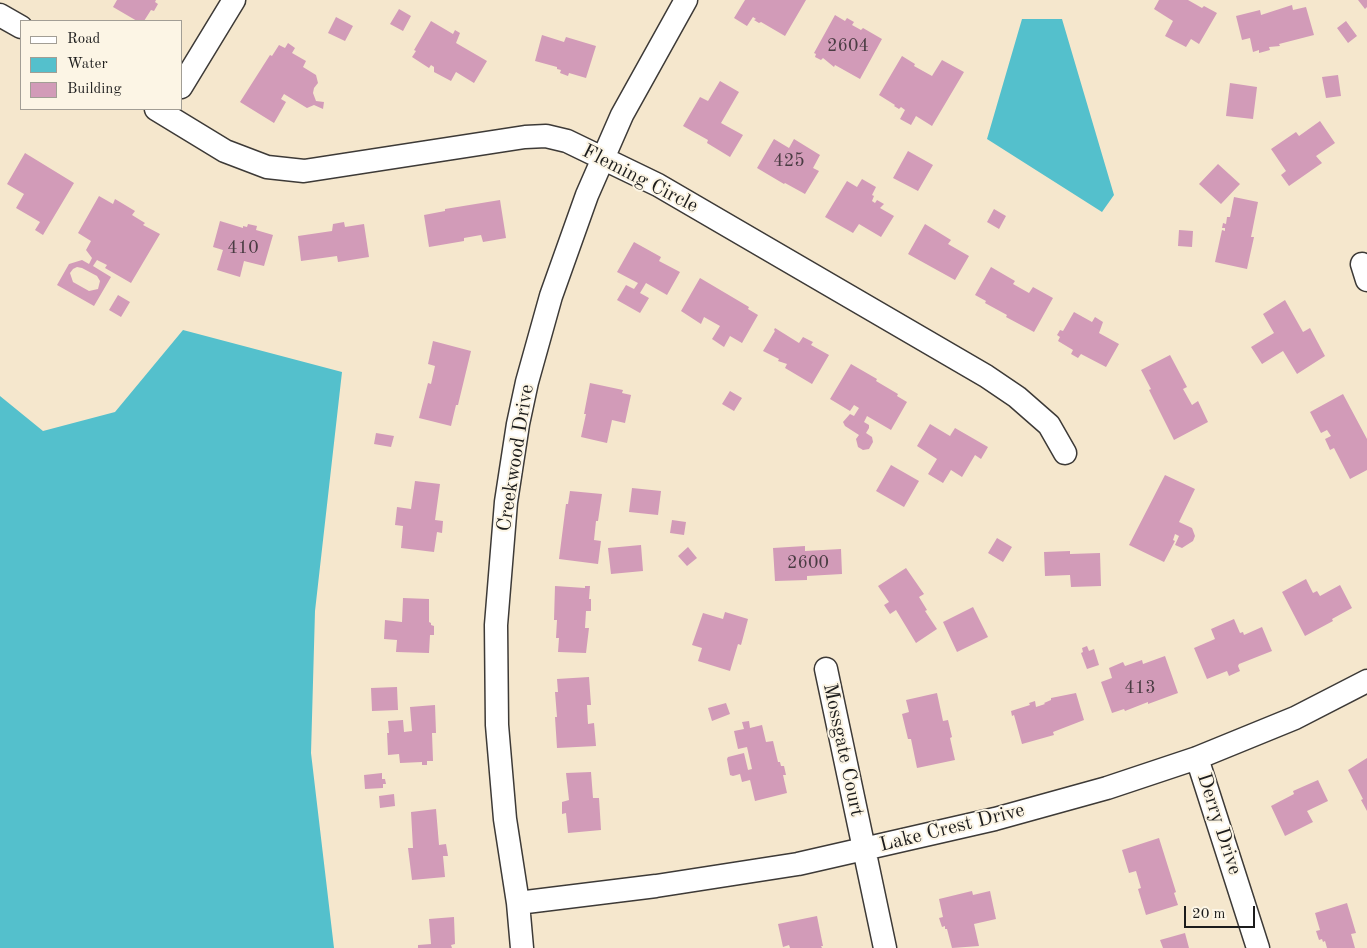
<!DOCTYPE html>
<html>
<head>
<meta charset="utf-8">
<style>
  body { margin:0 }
  #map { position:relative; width:1367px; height:948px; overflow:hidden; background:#f5e7cd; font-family:"Old Standard TT",serif }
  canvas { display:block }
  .legend { position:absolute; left:20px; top:20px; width:162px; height:90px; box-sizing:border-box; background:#fcf5e5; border:1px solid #a29e95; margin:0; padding:6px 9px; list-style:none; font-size:15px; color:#1c1c1c }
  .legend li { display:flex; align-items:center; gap:10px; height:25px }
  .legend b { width:25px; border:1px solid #a29e95 }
  .scale { position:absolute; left:1184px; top:906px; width:71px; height:22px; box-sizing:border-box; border:2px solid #1c1c1c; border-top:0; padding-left:6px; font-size:15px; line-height:18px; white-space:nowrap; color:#1c1c1c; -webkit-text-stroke:4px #fcf5e5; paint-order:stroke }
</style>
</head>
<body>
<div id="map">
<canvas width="1367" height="948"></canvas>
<ul class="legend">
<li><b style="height:6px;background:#fff"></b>Road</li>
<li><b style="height:14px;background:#54c0cc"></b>Water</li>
<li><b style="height:14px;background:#d29bb8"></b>Building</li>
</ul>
<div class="scale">20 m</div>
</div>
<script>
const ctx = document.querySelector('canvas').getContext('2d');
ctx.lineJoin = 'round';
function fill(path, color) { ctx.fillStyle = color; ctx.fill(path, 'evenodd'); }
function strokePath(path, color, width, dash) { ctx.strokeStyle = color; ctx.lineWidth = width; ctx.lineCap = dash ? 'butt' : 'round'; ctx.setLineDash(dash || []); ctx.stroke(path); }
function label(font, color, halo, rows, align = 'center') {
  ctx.font = font + ' "Old Standard TT",serif'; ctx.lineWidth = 4; ctx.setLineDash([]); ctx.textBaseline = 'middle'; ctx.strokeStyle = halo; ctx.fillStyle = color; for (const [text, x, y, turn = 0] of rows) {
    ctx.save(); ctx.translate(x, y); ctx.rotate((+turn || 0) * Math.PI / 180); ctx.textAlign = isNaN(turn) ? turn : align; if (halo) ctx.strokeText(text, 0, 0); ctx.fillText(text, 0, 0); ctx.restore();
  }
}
const water = new Path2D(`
  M1022 19H1062L1114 195 1102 212 987 139Z
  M183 330 342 372 315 611 311 753 334 948H0V396L43 431 115 412Z`);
const building = new Path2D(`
  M117 0H156L155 2 158 4 154 11 151 10 144 21H137L113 7Z
  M745 0H806L785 36 761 22 759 23 754 20 756 19 753 17 747 26 734 18Z
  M1159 0H1188L1202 8 1204 6 1217 13 1199 44 1191 39 1186 47 1165 36 1173 21 1154 9Z
  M1358 0H1367V7L1365 9Z
  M1292 5 1293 10 1306 7 1314 35 1279 44 1280 46 1269 47 1270 50 1259 53V50L1253 52 1250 38 1242 40 1236 16 1260 10 1261 15Z
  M399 9 411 16 403 31 390 24Z
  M835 15 845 21 847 18 854 22 852 25 861 30 863 28 882 39 860 79 835 65 834 67 823 58 821 60 815 57 816 54 814 53Z
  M336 17 353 26 345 41 328 33Z
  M431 21 453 34 455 30 460 33 456 43 487 61 474 83 456 72 451 81 434 72V67L431 65 429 68 412 57 416 51 414 50Z
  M1346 21 1357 36 1348 43 1337 28Z
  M542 35 564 42 566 37 596 46 586 78 569 73 568 76 560 73 561 70 557 69V67L535 61Z
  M288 43 295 48 292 53 306 61 303 67 316 75 318 83 314 88 313 93 316 101 324 102 323 109 314 105 307 108 284 94 281 99 286 102 274 123 240 102 270 55 272 56 279 45 285 48Z
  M902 56 915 64 914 66 932 76 942 60 964 72 932 126 916 116 911 125 900 119 905 110 901 107 899 109 894 106 895 105 879 95Z
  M1338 75 1341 96 1326 98 1322 77Z
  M720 81 739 92 721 123 743 135 730 157 707 143 708 140 683 126 700 97 708 101Z
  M1230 83 1257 87 1253 119 1226 116Z
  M1320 121 1335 143 1316 156 1322 163 1289 186 1281 175 1286 171 1271 149 1296 132 1299 136Z
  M774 139 789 148 794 139 820 155 813 168 819 171 805 194 785 183 784 184 757 168Z
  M908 151 933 165 918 191 893 178Z
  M25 153 74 183 43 235 35 230 40 222 16 208 24 194 7 184Z
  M1218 164 1240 184 1221 204 1199 184Z
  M862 179 876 187 872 195 874 196 872 201 875 203 877 200 884 204 880 208 894 216 881 237 859 224 853 233 825 217 847 181 857 187Z
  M99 196 113 204 115 199 135 211 132 215 145 223 143 225 160 234 131 283 105 268 107 265 97 260 93 266 111 277 94 306 57 285 69 264 82 260 89 264 92 258 86 250 91 241 78 233ZM77 267 82 268 97 276 100 281 98 289 89 291 73 282 70 273 73 269Z
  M1234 197 1258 202 1251 237H1254L1247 269 1215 262 1222 230 1225 231V228H1222L1223 223 1226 224 1227 217H1230Z
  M500 200 506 238 483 242 481 235 464 238V241L429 247 424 215 445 211V209Z
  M994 209 1006 216 999 229 987 222Z
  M220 221 243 228V226L247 227 248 224 257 226 256 230 273 235 264 266 244 261 240 277 217 270 223 250 213 247Z
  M344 222 345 227 364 224 369 257 338 262 337 256 301 261 298 236 332 231 333 224Z
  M925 224 951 240 948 244 969 256 955 280 908 254Z
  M1179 230 1193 231 1192 247 1178 246Z
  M634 242 661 257 659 261 680 272 667 295 646 283 640 293 649 298 640 313 617 300 626 285 634 289 638 283 617 272Z
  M991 267 1015 281 1013 284 1029 293 1033 287 1053 298 1034 332 1006 317 1007 315 985 303 986 301 975 295Z
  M700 278 749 307 748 309 758 315 742 343 730 336 724 347 712 339 720 326 704 317 701 324 681 311Z
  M118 295 130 302 121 317 109 310Z
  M1285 300 1303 332 1310 328 1325 356 1297 374 1283 351 1262 364 1251 347 1274 333 1263 314Z
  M1074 312 1092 322 1095 317 1103 322 1099 333 1119 344 1106 367 1081 354 1078 358 1071 354 1073 350 1058 341 1060 337 1057 335 1060 330 1063 331Z
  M775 328 799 343 803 337 813 342 811 345 829 355 812 384 785 368 787 364 778 361 779 359 763 351 775 331 774 330Z
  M433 341 471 351 458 405H456L451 426 419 418 428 383 431 384 435 366 428 364Z
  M1170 355 1187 387 1183 389 1192 405 1198 401 1208 422 1174 440 1149 390 1151 389 1141 370Z
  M851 364 877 379 876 381 898 394 897 396 907 402 891 430 867 416 864 422 869 425V428L866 433 872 437 873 442 869 449 863 450 858 447 856 439 859 435 845 426 843 422 850 414 854 416 859 408 854 405 850 411 830 399Z
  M590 383 623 390 622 393 631 395 625 423 612 420 607 443 581 437 586 414H584Z
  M730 391 742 398 734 411 722 404Z
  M1343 394 1367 439V470L1350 479 1334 448 1330 450 1325 439 1331 436 1327 430 1321 433 1310 412Z
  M930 424 950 436 955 428 988 447 981 459 975 455 962 477 951 470 943 483 928 474 937 459 917 446Z
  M376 433 394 436 391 447 374 444Z
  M891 465 919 481 904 507 876 491Z
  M1165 475 1195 489 1179 522 1192 528 1195 536 1193 541 1182 548 1175 545 1179 536 1175 534 1173 540 1175 541 1164 562 1129 545Z
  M415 481 440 484 435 520 443 521 442 533 437 532 434 552 401 548 403 526 395 525 397 507 411 509Z
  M632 488 661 491 658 515 629 512Z
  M570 491 602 494 598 521H596L594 540 601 541 598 564 559 559 566 504H568Z
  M672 520 686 522 684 535 670 533Z
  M997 538 1012 547 1003 562 988 553Z
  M641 545 643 571 611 574 608 548Z
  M805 546V551L841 549 842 574 807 576V580L775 581 773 548Z
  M688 547 697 558 687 566 678 556Z
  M1070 551V554L1100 553 1101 586 1071 587 1070 575 1045 576 1044 552Z
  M906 568 924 594 919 597 927 610 925 611 937 629 916 643 896 610 890 614 884 605 889 602 878 586Z
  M1306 579 1313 593 1317 591 1320 596 1340 585 1352 608 1332 619 1333 621 1305 636 1282 592Z
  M555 586 585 588V586H590L589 599H591V611H586L585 628H589L586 653 558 652 559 638H556L557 620H554Z
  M403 598 429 599V622L431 623V625L434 626V635H430L429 653 396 652 397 640 384 639 385 620 402 622Z
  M973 607 988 637 957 652 943 622Z
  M725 612 748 619 741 645 738 644 730 671 698 661 702 648 692 645 703 613 723 619Z
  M1234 619 1240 633 1243 632 1244 635 1262 627 1272 651 1239 664 1238 666 1240 671 1229 676 1227 671 1207 679 1194 648 1215 639 1211 629Z
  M1087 646 1089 651 1094 649 1099 665 1087 669 1081 653 1083 652 1082 648Z
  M1165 656 1178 693 1148 704V702L1125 711 1124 709 1112 713 1101 682 1112 678 1109 668 1123 662 1125 666 1142 660 1143 664Z
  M589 677 591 705H587L588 724 594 723 596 746 557 748 555 717H557L555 692H558L557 679Z
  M397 687 398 710 372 711 371 688Z
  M937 693 943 721 948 720 952 737 950 738 955 760 917 768 911 739H908L902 714 909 712 906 700Z
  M1076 693 1084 720 1053 732 1054 735 1022 744 1014 715 1012 716 1011 711 1030 705 1029 703 1035 701 1036 707 1045 704 1044 703 1051 700V698Z
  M726 703 730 714 712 721 708 708Z
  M435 705 436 733H432L433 761H427V765H422V762L400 763 399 754 388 755 387 733H389L388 721 403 720 404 732 412 731 410 707Z
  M749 721 750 728 762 725 766 742 773 741 778 762H780L781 766H784L786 775H783L787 793 755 801 750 780 742 782 740 774 733 776 730 775 727 759 728 757 744 753 748 770 752 769 747 747 738 749 734 731 744 729 742 722Z
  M1367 758V811L1361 800 1363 799 1348 770Z
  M591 772 593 798H599L601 830 568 833 566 813 562 814V802L569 800 566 773Z
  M382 773V779H385L386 784H383V788L365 789 364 775Z
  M1318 780 1328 801 1307 811 1313 822 1285 836 1271 806 1294 794 1293 791Z
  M394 794 395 806 380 808 379 796Z
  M436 809 439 845 446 844 448 856H443L445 877 412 880 408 848H413L411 812Z
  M1159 838 1176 892 1174 893 1178 905 1146 915 1138 889 1141 888 1136 871 1129 873 1122 850Z
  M972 891 973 895 990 891 996 919 974 924 979 946 952 948 947 929H945V926L942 927 939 918 943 917 939 899Z
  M1347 903 1356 933 1351 934 1355 948H1327L1325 941 1323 942 1322 939 1319 940 1316 931 1320 930 1315 913Z
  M817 916 823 946H821L822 948H790L789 945 783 947 778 924Z
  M454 917 455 944 451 945 452 948H418V945L431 944 429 919Z
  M1185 933 1189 948H1163L1160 940Z`);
const street = new Path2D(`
  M0 15 21 27
  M181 87 234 0
  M156 109 225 151 267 167 304 171 525 137 546 136 567 141 658 185 986 376 1017 397 1049 425 1065 453
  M1362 264 1367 280
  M826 669 885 948
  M1197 758 1258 948
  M518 903 656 886 798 864 995 819 1107 788 1197 758 1295 718 1367 681
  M522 948 518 903 505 819 497 725 496 625 506 502 518 424 527 382 551 296 587 195 622 115 686 0`);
const numberNames = [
  ["2604",848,46],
  ["425",789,161],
  ["410",243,248],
  ["2600",808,563],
  ["413",1140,688]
];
const streetNames = [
  ["Fleming Circle",640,179,27],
  ["Creekwood Drive",516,458,-81],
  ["Mossgate Court",843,750,78],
  ["Derry Drive",1219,824,72],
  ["Lake Crest Drive",952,828,-14]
];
fill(water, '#54c0cc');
fill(building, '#d29bb8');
strokePath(street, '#3d3a37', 25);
strokePath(street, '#fff', 22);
label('18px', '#4a3c43', null, numberNames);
label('20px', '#1c1c1c', '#fcf5e5', streetNames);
</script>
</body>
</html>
